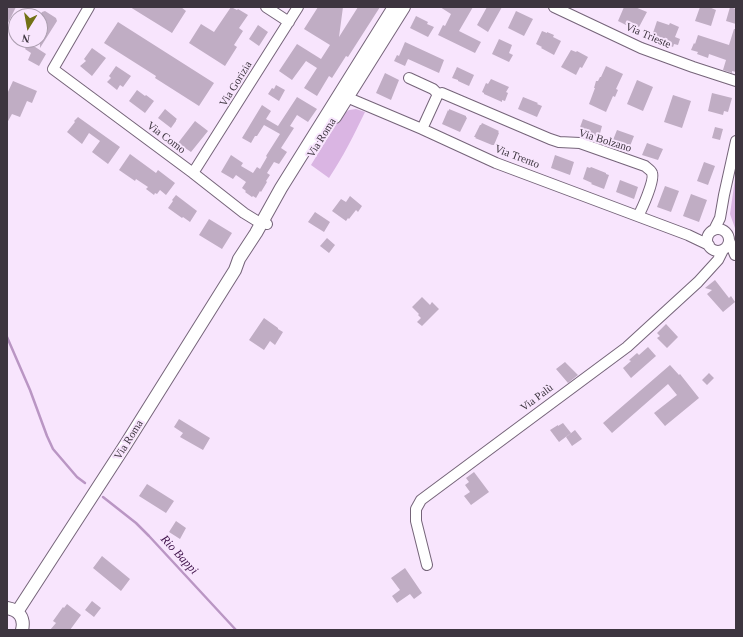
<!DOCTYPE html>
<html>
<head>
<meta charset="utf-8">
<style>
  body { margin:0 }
  #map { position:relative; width:743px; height:637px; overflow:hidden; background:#f8e5fd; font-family:"Times New Roman",serif }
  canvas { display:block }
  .frame { position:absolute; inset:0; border:8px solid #3d353f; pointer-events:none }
  .north { position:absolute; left:8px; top:8px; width:40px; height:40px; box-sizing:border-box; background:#f8e5fd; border:1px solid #ad9fb1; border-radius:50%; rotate:191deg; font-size:11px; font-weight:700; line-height:16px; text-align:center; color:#3d353f }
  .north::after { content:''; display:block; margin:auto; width:14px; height:18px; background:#727115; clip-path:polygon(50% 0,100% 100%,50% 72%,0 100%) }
</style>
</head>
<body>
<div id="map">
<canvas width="743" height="637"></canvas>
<div class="frame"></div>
<div class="north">N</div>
</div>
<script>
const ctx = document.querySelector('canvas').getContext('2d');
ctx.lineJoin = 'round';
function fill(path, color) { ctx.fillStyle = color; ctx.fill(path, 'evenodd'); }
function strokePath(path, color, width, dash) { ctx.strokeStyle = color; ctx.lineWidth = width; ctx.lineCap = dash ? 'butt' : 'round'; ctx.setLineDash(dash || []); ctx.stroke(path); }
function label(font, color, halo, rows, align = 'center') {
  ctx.font = font + ' "Times New Roman",serif'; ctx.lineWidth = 4; ctx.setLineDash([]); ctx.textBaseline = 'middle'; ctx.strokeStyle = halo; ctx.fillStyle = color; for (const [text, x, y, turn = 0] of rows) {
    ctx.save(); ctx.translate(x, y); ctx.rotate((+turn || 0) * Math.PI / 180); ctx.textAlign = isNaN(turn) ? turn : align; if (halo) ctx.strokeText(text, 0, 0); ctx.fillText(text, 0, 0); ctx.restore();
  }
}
const green = new Path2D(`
  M356 109 365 112C354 135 343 157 329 178L311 165 341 116 349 110Z
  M736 172V231L730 214Z`);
const stream = new Path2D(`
  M7 337 30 390 47 436 53 449 77 477 85 483
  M103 497 136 523 149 536 236 630`);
const building = new Path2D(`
  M7 7H16L7 25Z
  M130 7H181L186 11 172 33Z
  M231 7 237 10 238 9 248 15 239 28 243 31 234 45 237 47 225 66 189 43 201 24 214 32Z
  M318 7H343L339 37 358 7H380L348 57 346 56 332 78 329 76 317 96 304 88 317 68 306 61 292 80 279 71 297 44 321 59 330 45 304 29Z
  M440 7H473L459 31 481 42 475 53 438 35 443 25 445 26 451 14Z
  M487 7H502L488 32 477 25Z
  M624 7H635L647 12 639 27 628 21 626 25 618 21Z
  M700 7H709L716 10 711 26 695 21Z
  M730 7 736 9V24L726 21Z
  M45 11 56 18 57 21 40 48V15L42 12Z
  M516 11 533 19 524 36 508 28Z
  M416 16 428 22 427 24 434 27 428 37 410 28Z
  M657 21 669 25 670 23 679 27 675 37 680 39 678 45 674 44 673 47 659 41 660 39 652 36Z
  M118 22 214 83 199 106 155 78 156 76 104 43Z
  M258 25 268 32 259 46 249 39Z
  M734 29H736V72L732 71V73L723 70 726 60 709 54 708 58 697 54 698 52 691 50 694 43 695 44 698 35 729 45Z
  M542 31 547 33V32L554 35 553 37 561 41 554 55 541 48 542 47 536 44Z
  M499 39 512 45 509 53 513 55 509 62 492 54Z
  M405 42 444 60 439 73 408 59 405 66 394 61 397 55 399 56Z
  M29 43 46 54 39 66 28 60 31 53 25 49Z
  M92 48 106 58 92 76 80 66 86 61 84 59Z
  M571 50 576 52 577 51 588 57 582 68 580 67 576 75 561 67Z
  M116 66 131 76 123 87 120 85 117 90 107 82 111 78 109 76Z
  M606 66 623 74 616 89 618 90 615 97 613 96 606 112 589 104 595 88H594L596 81H598L600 77H601Z
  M457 67 474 75 469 86 458 81V80L452 78Z
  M385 73 399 80 391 100 376 93Z
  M491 79 509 87 506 92 508 93 505 101 502 100V102L484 94V93L482 92 486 83 488 84Z
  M637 80 653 87 643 111 627 104Z
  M13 81 37 91 32 103 27 101 20 117 12 114 7 123V94Z
  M276 85 285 90 279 101 268 94 272 88 274 89Z
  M137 90 145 96 146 95 154 101 145 113 129 101Z
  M712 93 732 98 728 112 724 111 723 115 708 111Z
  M673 95 691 101 682 128 664 122Z
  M297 97 317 109 308 122 297 115 290 126 294 128 281 148 287 152 279 164 274 162 267 173 270 175 266 181 267 182 261 192 260 191 256 198 253 196 252 197 245 192 246 191 242 188 246 182 236 175 233 179 221 172 231 155 243 163 241 166 253 173 257 167 260 169 267 157 266 156 280 134 264 125 257 136H255L251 143 242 138 262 105 271 111 266 119 278 126Z
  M523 97 538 103 537 104 542 106 537 117 518 109Z
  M165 109 177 119 176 120V121L171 128 158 118Z
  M449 109 466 116V117L467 118 460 132 442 124 448 110 449 111Z
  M78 117 120 147 108 164 92 152 100 141 89 133 82 144 67 132 75 122 74 121Z
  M583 119 602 126 599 137 579 130Z
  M195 121 208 131 191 152 178 143Z
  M482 123 499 131 498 132 499 133 494 145H492L475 138 476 137H474L480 125H481Z
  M715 127 723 129 720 140 712 138Z
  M617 130 634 136 628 151 611 145Z
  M647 143 663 149 658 160 642 155Z
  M130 154 156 173 158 170 175 183 166 195 160 190 157 194 155 193 154 195 146 189 148 187 136 179 135 181 119 170Z
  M555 155 574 162 570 175 551 168Z
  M704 162 715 166 708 185 697 181Z
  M587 167 590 168 591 167 606 173V174L609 175 604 189 591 184 592 183 583 179Z
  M620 180 638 187 634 199 616 192Z
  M665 186 679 191 671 212 657 207Z
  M691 194 707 200 699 222 683 216Z
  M176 195 197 211 190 222 183 217 182 218 168 208 173 201 172 200Z
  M350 196 362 206 358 212 356 210 349 219 348 218 346 221 332 211 341 199 346 202Z
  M315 212 330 222 324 232 308 222Z
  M209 219 232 233 222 249 199 235Z
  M327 238 335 245 329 253 320 246Z
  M715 280 729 298 731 296 735 302 723 312 707 294 712 290 705 288Z
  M422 297 430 305 432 302 439 309 422 326 417 322 421 318 418 315 419 314 412 307Z
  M264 318 278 328V329L283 332 275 345 270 341 264 350 249 340Z
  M666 324 678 337 667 348 657 338 660 336 657 333Z
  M648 347 656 356 631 378 623 368 631 361 629 360 637 353 639 355Z
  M565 362 578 375 568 383 556 369Z
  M670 365 679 375 680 374 699 398 665 426 654 413 677 395 668 384 612 433 603 423Z
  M709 373 714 378 707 385 702 380Z
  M179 419 210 438 203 450 180 437 183 433 174 427Z
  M563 423 571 433 559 442 550 430 558 425V426Z
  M575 430 582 439 572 446 566 437Z
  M474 472 489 492 471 505 464 496 470 492 465 485 469 482 466 478Z
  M147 484 174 501 166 513 139 496Z
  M176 521 186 528 180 539 169 532Z
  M102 556 130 579 121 591 93 568Z
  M405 568 422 593 414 599 410 594 397 603 392 596 400 590 391 578Z
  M92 601 101 608 94 617 85 610Z
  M67 604 81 615 70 630H50L56 623 53 621 63 607 64 608Z`);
const minor = new Path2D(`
  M89 7 53 69 193 173 244 213 257 221 267 224
  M266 7 289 22
  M554 7 641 48 693 67 736 81
  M409 78 433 89 438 94
  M342 93 351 99 422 129 496 163 688 235 709 245
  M422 129 438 94 442 93 550 139 559 142 580 143 645 166C647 168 651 170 652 173 655 180 642 209 638 216
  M193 173 298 7
  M707 240a11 11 0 1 1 22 0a11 11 0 1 1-22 0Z
  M714 230 720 218 724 195 736 141
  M729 240 735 255
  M427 565 416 521V509L421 500 627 347 698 282 718 260 723 250`);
const tertiary = new Path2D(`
  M335 117 404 7
  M7 608C19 610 25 618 22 630
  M17 612 126 444 235 270 239 259 256 233 281 188 394 7`);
const streetNames = [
  ["Via Trieste",648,36,23],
  ["Via Gorizia",236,84,-58],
  ["Via Como",166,138,37],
  ["Via Roma",322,138,-58],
  ["Via Bolzano",605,141,17],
  ["Via Trento",517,157,21],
  ["Via Palù",537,398,-37],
  ["Via Roma",129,440,-58]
];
const waterNames = [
  ["Rio Bappi",179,555,47]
];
fill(green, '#dab5e3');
strokePath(stream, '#ba96c4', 2.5);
fill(building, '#c0adc4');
strokePath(minor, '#756479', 12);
strokePath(tertiary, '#756479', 14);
strokePath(minor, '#fff', 10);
strokePath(tertiary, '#fff', 12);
label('11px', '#3d353f', '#f8e5fd', streetNames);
label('italic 12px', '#3f124a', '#f8e5fd', waterNames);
</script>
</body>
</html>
